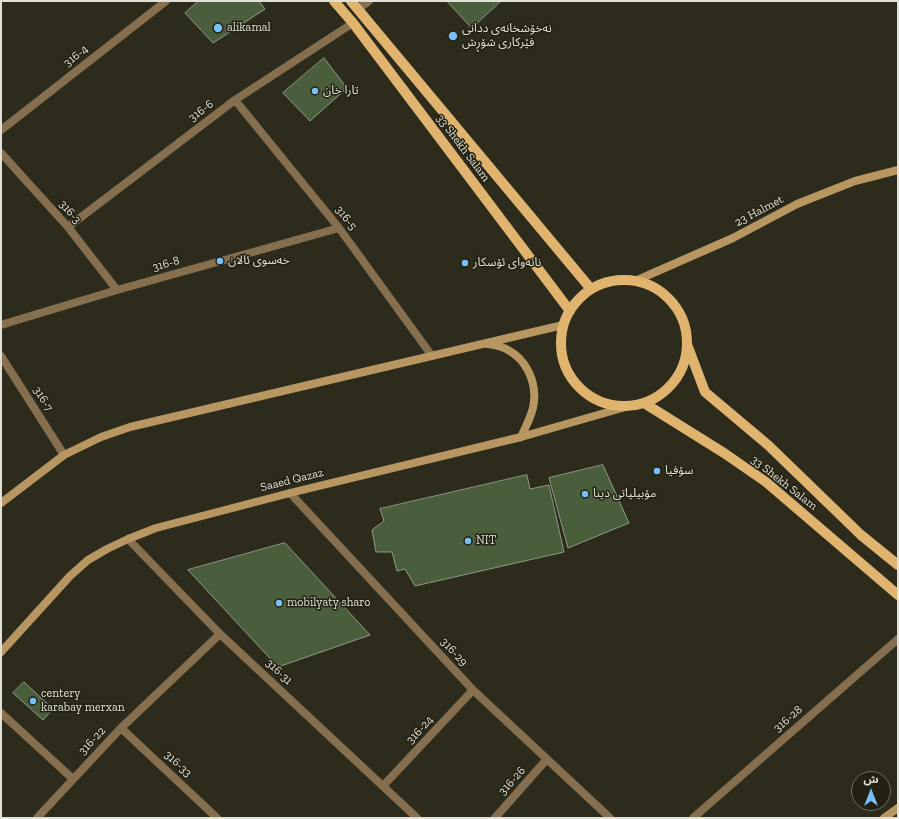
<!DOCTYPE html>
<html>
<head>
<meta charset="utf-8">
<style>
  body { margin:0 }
  #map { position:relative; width:899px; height:819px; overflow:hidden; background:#2c2b1c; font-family:"Zilla Slab","Noto Sans Arabic",serif }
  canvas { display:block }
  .frame { position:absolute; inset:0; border:2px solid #e1e1d7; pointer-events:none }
  .north { position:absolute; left:851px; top:771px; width:40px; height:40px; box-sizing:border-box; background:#222112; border:1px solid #6e6e61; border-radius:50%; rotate:0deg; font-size:11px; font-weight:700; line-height:16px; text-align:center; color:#e1e1d7 }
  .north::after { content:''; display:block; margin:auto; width:14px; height:18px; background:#77bff7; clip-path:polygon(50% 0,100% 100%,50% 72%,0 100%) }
</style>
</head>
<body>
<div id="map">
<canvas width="899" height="819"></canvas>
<div class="frame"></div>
<div class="north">ش</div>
</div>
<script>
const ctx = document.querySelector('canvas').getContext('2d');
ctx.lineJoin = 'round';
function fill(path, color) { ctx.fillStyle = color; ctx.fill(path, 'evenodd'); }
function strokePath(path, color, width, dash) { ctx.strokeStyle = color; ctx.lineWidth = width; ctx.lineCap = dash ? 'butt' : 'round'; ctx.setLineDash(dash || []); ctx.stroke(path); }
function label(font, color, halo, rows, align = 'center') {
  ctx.font = font + ' "Zilla Slab","Noto Sans Arabic",serif'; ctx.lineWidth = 3; ctx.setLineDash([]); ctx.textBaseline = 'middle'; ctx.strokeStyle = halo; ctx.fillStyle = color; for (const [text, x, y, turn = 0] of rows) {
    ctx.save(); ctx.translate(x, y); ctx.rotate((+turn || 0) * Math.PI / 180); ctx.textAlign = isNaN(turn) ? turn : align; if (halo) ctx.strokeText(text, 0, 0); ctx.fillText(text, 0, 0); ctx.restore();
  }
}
const building = new Path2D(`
  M199 1H259L265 9 213 43 185 13Z
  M447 1H501L472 28Z
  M324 58 347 88 310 121 283 93Z
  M603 465 629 523 568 548 549 478Z
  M527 475 530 489 549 485 564 552 415 586 405 569 397 571 392 552H376L372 530 384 521 380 509Z
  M285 543 370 635 278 667 188 570Z
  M24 682 53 709 43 720 13 693Z`);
const lane = new Path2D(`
  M358 9 369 1`);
const street = new Path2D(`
  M235 100 339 228 432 356
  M1 130 166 1
  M1 153 68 227 117 290
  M68 227 235 100 353 23
  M1 325 117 290 339 228
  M1 356 64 455
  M290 493 473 690 610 818
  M128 539 220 634 417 818
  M1 713 73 779
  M121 728 217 818
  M383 786 473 690
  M37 818 121 728 220 634
  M495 818 547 759
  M693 818 898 639`);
const secondary = new Path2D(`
  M635 281 733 238 797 204 855 181 898 170
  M487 344C494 345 502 346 508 350 527 360 536 382 534 402 533 414 526 426 521 437
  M1 503 64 455 101 437 130 427 563 325
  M1 652 70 576 88 560 107 549 128 539 156 528 290 493 521 437 629 406
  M884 818 898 808`);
const primary = new Path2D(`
  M334 1 353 23 570 311
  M351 1 591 289
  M561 343a63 63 0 1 1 126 0a63 63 0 1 1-126 0Z
  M688 347 705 392 768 445 861 535 898 565
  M644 403 724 453 766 482 898 595`);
const markers = [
  [218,28,5,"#77bff7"],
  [453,36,5,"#77bff7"],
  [315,91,4,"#77bff7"],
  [220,261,4,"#77bff7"],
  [465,263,4,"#77bff7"],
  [657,471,4,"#77bff7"],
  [585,494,4,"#77bff7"],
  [468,541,4,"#77bff7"],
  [279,603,4,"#77bff7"],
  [33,701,4,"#77bff7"]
];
const poiNames = [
  ["alikamal",227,28],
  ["نەخۆشخانەی ددانی",462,29],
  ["فێرکاری شۆڕش",462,43],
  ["تارا خان",323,91],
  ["خەسوی ئالان",228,261],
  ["نانەوای ئۆسکار",473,263],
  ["سۆفیا",665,471],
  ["مۆبیلیاتی دینا",593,494],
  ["NIT",476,541],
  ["mobilyaty sharo",287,603],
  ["centery",41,694],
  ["karabay merxan",41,708]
];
const streetNames = [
  ["316-4",76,56,-38],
  ["316-6",201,111,-37],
  ["33 Shekh Salam",463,148,53],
  ["23 Halmet",759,211,-28],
  ["316-3",70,212,49],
  ["316-5",346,218,52],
  ["316-8",166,264,-16],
  ["316-7",43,399,58],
  ["Saaed Qazaz",292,480,-14],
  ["33 Shekh Salam",784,483,38],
  ["316-29",454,652,47],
  ["316-31",279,672,43],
  ["316-28",788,719,-41],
  ["316-24",420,730,-47],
  ["316-22",92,741,-47],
  ["316-33",178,764,43],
  ["316-26",512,781,-48]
];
fill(building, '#4b5e3c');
strokePath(building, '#8f9989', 1);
strokePath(lane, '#856f4f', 8);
strokePath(street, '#856f4f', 8);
strokePath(secondary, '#b89661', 8);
strokePath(primary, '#e0b46f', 10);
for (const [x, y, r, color] of markers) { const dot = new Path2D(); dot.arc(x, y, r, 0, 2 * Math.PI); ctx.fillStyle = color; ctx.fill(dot); strokePath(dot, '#222112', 1.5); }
label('12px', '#e1e1d7', '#222112', poiNames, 'left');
label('12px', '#e1e1d7', '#222112', streetNames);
</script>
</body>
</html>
